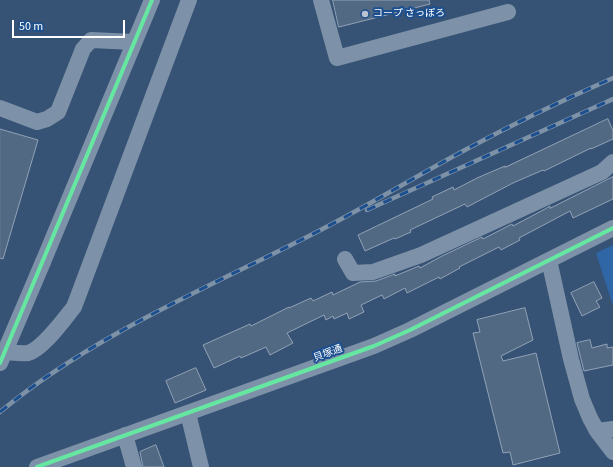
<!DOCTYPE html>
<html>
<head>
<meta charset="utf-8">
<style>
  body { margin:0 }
  #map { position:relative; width:613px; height:467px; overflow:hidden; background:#365274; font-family:"Source Sans 3",sans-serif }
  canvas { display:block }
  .scale { position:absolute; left:12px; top:20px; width:113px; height:18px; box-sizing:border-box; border:2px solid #fff; border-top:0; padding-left:5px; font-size:12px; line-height:14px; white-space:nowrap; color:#fff; -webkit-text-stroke:3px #1b4f8f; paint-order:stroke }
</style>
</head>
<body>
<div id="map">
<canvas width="613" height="467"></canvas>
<div class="scale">50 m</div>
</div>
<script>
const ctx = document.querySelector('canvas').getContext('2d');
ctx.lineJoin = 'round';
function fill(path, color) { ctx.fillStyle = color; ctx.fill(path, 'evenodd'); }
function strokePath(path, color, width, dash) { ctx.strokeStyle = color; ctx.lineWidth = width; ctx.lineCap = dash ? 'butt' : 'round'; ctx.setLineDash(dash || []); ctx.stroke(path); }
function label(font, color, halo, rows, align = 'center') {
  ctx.font = font + ' "Source Sans 3","Noto Sans JP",sans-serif'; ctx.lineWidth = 4; ctx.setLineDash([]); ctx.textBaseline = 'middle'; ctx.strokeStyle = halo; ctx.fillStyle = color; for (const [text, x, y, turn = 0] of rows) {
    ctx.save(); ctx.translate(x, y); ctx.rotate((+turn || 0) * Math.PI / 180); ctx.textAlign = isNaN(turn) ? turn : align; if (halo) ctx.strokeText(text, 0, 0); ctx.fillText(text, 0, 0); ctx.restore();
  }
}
const green = new Path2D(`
  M613 245V306L596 253Z`);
const building = new Path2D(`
  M333 0H429L430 4 339 27Z
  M608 119 613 131V139L591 149V148L544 171 543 170 513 183 467 207 465 204 410 230 411 232 395 239 394 238 365 251 358 235 433 199 432 197 453 187 454 190 477 178 505 166V167Z
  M0 129 38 140 3 259 0 258Z
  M613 177V199L573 218 570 211 519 238 520 240 501 250 499 247 459 267 460 268 440 279 439 277 407 293 405 288 384 299 382 295 361 305 364 312 349 319 347 313 334 319 333 316 326 320 324 315 287 333 293 343 270 355 266 347 241 358 240 356 214 368 203 345 250 324 251 326 289 307V308L311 298 313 301 332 292 333 295 360 282 376 281 395 274V276L419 266 420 268 442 256 482 237 483 239 512 224 513 226 545 209 550 206V208Z
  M594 282 602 298 596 301 600 307 582 316 571 293Z
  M525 308 533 340 501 356 503 361 536 353 560 453 513 465 510 452 503 453 473 333 480 332 477 320Z
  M590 340 592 348 607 344V348L613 347V365L584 371 577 343Z
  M196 368 206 390 175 403 166 381Z
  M156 445 164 467H143L140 452Z`);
const minor = new Path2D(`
  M321 0 337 58 508 12
  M0 108 37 122 47 119 58 112 83 49 91 40 134 42
  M345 259 353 273 373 272 421 255 602 172 613 162
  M549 260 571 359 582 399 590 418 597 431 613 452
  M43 262 152 0
  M0 352C7 352 22 354 28 353 43 349 64 319 74 307L189 0
  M188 413 201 467
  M597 431 613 429
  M125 435 134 467
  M37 467 374 346 410 330 613 228`);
const rail = new Path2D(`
  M367 210 613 99
  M0 412C89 338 202 290 305 238 359 211 411 179 465 150 513 124 563 100 613 78`);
const minorBridge = new Path2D(`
  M0 363 43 262`);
const cycleway = new Path2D(`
  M0 363 152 0
  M37 467 374 346 410 330 613 228`);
const markers = [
  [365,14,4,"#b9c2ce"]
];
const poiNames = [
  ["コープ さっぽろ",373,14]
];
const streetNames = [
  ["貝塚通",328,354,-20]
];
fill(green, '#2f66a5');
fill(building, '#526984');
strokePath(building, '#92a2b6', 1);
strokePath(minor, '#7d92a8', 16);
strokePath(rail, '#7e92a7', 4.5);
strokePath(rail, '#1b4f8f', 3, [9]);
strokePath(minorBridge, '#7d92a8', 16);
strokePath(cycleway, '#66e7a1', 4);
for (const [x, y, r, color] of markers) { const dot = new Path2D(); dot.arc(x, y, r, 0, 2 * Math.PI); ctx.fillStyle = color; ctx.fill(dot); strokePath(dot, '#1b4f8f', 1.5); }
label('10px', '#fff', '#1b4f8f', poiNames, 'left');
label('10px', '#fff', '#1b4f8f', streetNames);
</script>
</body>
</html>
